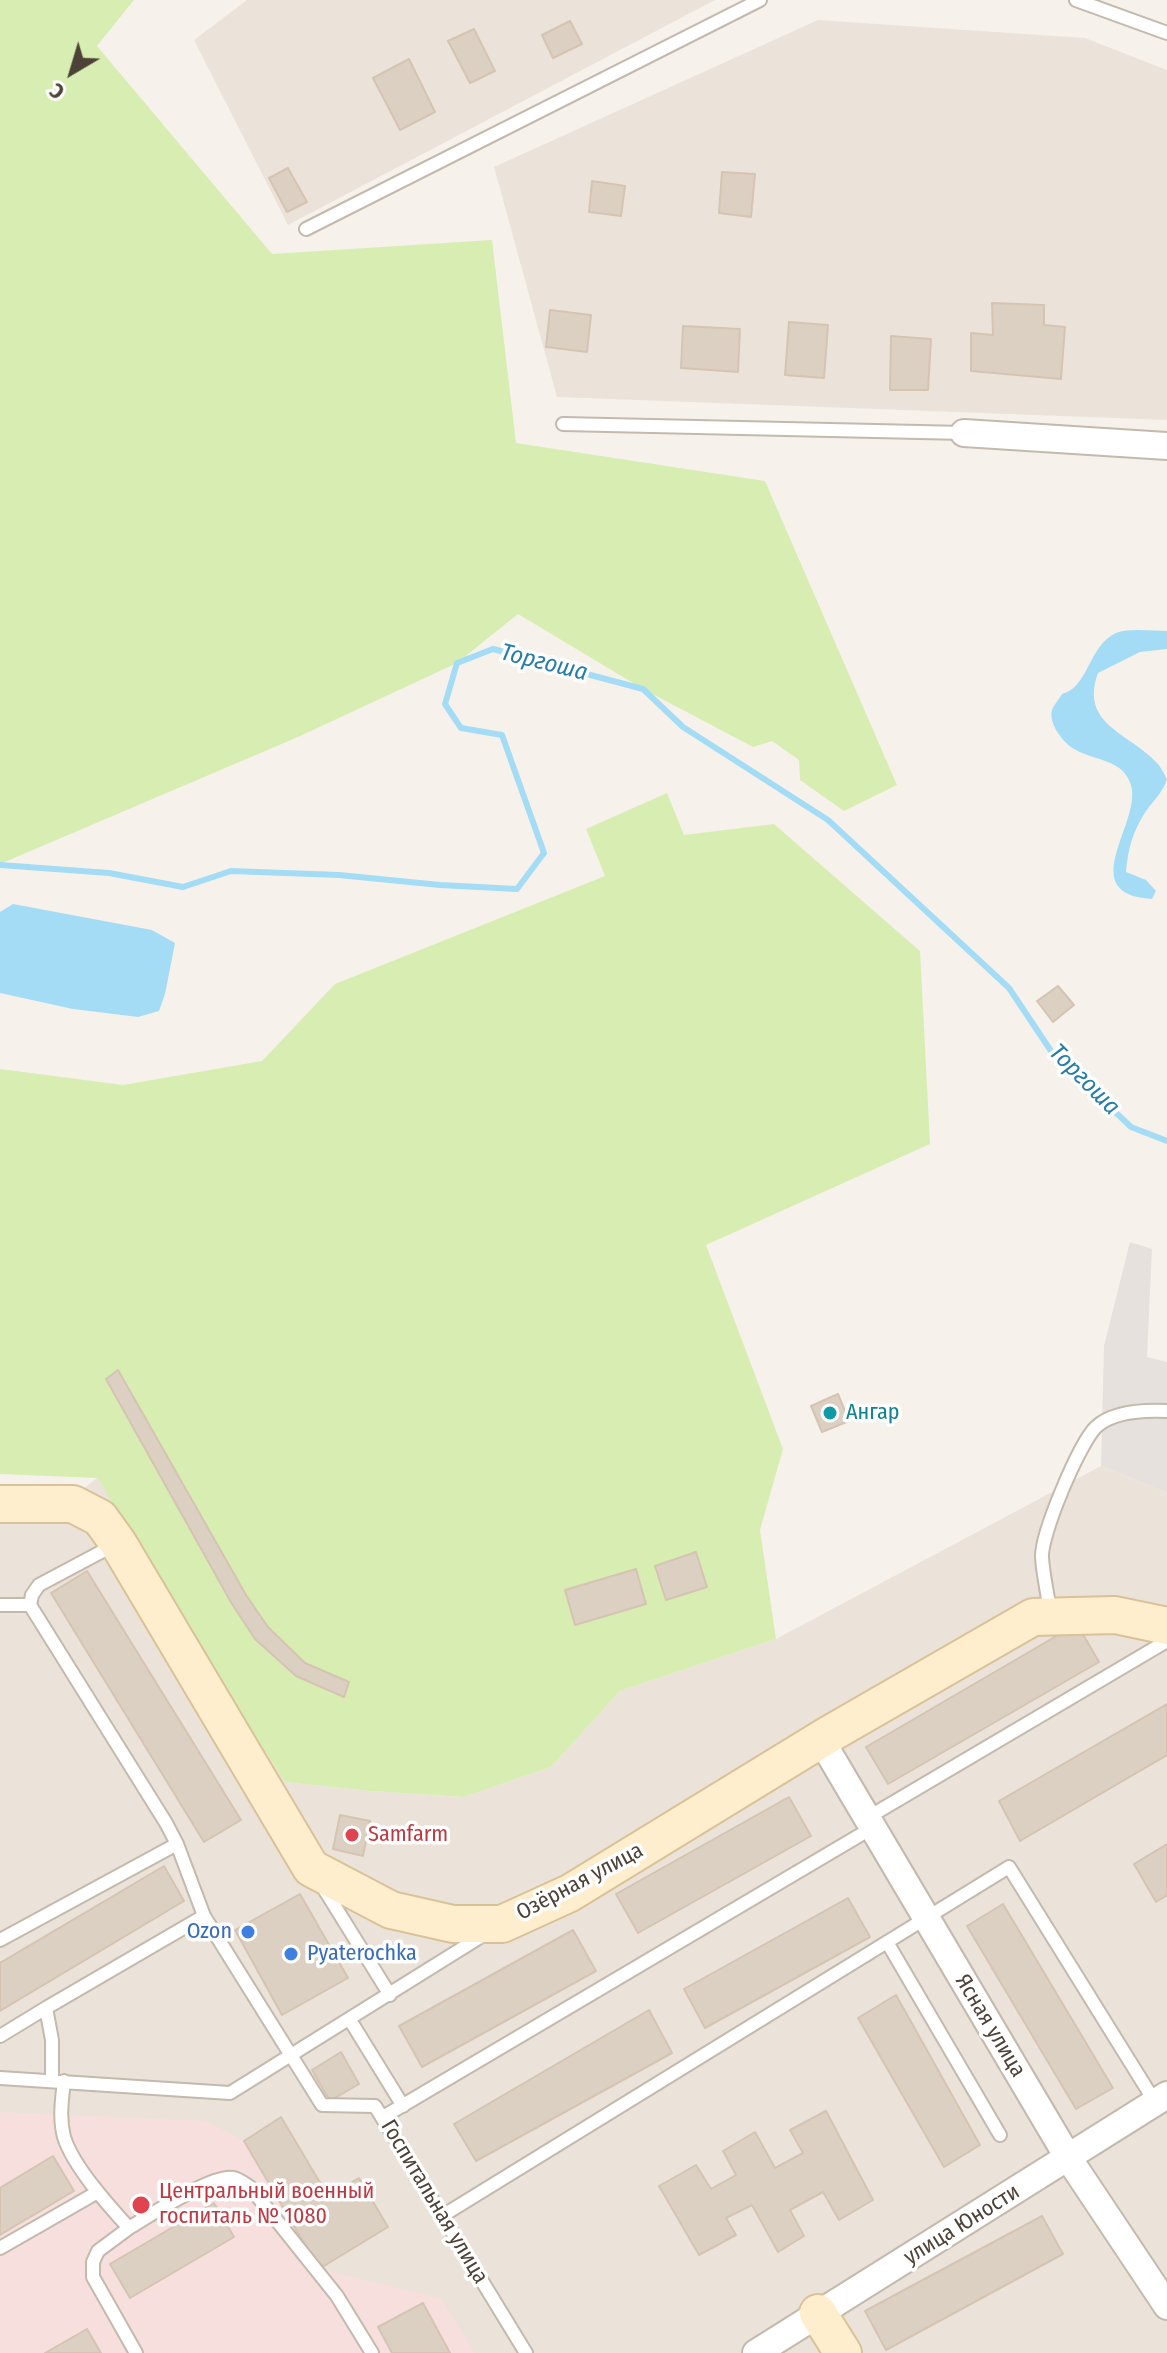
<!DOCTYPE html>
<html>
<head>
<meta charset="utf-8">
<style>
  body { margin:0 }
  #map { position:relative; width:1167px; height:2353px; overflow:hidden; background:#f6f2eb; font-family:"Fira Sans Condensed",sans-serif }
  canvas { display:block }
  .north { position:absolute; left:32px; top:32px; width:80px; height:80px; -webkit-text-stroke:6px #fff; paint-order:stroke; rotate:218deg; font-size:22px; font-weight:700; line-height:32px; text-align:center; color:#4c4238 }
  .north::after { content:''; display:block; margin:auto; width:28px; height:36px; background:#4c4238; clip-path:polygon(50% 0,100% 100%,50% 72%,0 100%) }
</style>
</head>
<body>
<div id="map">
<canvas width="1167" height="2353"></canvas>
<div class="north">С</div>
</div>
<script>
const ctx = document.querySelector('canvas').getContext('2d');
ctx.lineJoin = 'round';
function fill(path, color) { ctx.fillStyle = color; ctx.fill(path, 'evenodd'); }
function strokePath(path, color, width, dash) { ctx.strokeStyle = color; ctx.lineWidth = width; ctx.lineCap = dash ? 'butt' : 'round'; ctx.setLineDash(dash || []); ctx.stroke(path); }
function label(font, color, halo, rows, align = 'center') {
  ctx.font = font + ' "Fira Sans Condensed",sans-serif'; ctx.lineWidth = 7; ctx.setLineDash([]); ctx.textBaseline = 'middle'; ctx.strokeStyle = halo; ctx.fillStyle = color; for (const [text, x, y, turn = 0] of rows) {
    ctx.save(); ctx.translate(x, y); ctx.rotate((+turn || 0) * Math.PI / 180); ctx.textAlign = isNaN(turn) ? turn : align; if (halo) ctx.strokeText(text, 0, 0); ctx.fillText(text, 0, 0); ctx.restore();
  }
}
const residential = new Path2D(`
  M247 0H715L288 225 194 40Z
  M818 20 1085 38 1167 70V420L557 397 494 167Z
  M1101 1466 1167 1493V2353H0V1519L45 1520 98 1477 170 1604 285 1782 370 1791 464 1797 551 1767 620 1691 776 1639Z`);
const industrial = new Path2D(`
  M1130 1242 1152 1249 1147 1357 1167 1362V1493L1101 1466 1104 1346Z`);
const medical = new Path2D(`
  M0 2112 205 2121 244 2141 319 2269 440 2298 475 2353H0Z`);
const green = new Path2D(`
  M0 0H134L97 46 272 254 492 240 516 443 765 481 897 785 844 811 800 780 799 760 772 741 753 747 643 689 518 614 457 663 298 737 0 864Z
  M667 793 684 835 774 824 920 951 930 1144 706 1245 783 1449 760 1530 776 1639 620 1691 551 1767 464 1797 370 1791 285 1782 170 1604 98 1478 0 1474V1069L123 1085 262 1061 335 984 605 876 586 829Z`);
const water = new Path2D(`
  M1167 631V649L1140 652 1098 673C1079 725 1130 733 1157 763 1161 767 1164 774 1167 779 1163 792 1154 800 1146 811 1133 831 1128 848 1126 872L1146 880 1156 891 1152 899C1073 894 1142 823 1131 785 1123 759 1095 761 1076 750 1064 744 1048 724 1052 710 1054 705 1059 699 1062 694 1089 687 1088 646 1116 633 1129 628 1152 631 1167 631Z
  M13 904 152 930 175 943 165 994 159 1011 138 1017 73 1009 0 993V912Z`);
const stream = new Path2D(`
  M0 865 109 873 183 887 231 871 339 875 440 885 517 889 544 853 502 735 461 728 445 704 457 663 493 649 643 689 683 727 828 820 1009 988 1051 1051 1131 1127 1167 1141`);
const building = new Path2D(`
  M570 21 582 44 553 58 542 35Z
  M474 29 495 71 470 83 448 41Z
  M409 59 435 112 400 130 373 78Z
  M288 168 307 202 287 212 269 178Z
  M722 172 755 174 751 217 719 213Z
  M592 181 625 186 621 216 589 212Z
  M992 303 1044 305V325L1065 327 1061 379 971 371V333L993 335Z
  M550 310 591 315 587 352 546 347Z
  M789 322 828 325 824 378 785 375Z
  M683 326 740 329 738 372 681 368Z
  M891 336 931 339 928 390H890Z
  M1058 986 1074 1005 1053 1022 1037 1001Z
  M118 1370 246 1595 268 1627 305 1663 349 1682 344 1697 296 1676 255 1639 232 1604 106 1379Z
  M838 1394 849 1421 822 1432 811 1406Z
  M696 1552 707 1587 666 1600 655 1566Z
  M636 1569 646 1604 575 1625 565 1590Z
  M87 1571 241 1820 204 1842 51 1593Z
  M1077 1624 1099 1662 888 1784 866 1747Z
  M1167 1704V1755L1020 1841 999 1801Z
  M789 1797 811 1836 638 1933 616 1894Z
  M340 1815 370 1821 363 1856 333 1849Z
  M1167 1844V1895L1156 1902 1134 1864Z
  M164 1866 184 1901 0 2011V1963Z
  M300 1894 348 1978 282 2015 235 1930Z
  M848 1898 870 1937 705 2028 684 1989Z
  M1003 1904 1113 2088 1076 2109 967 1926Z
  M573 1930 596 1971 422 2067 399 2026Z
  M896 1995 980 2145 944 2167 858 2018Z
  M649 2010 672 2053 476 2161 454 2124Z
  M341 2052 359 2084 330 2101 312 2070Z
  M826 2111 873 2200 839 2220 823 2192 790 2210 804 2236 778 2252 752 2205 726 2218 736 2235 699 2255 659 2186 696 2165 711 2189 736 2175 723 2151 755 2132 775 2168 803 2153 790 2130Z
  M281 2117 328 2196 359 2178 388 2227 319 2269 244 2141Z
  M53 2156 74 2191 0 2235V2188Z
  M214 2203 234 2237 130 2298 110 2264Z
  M1042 2216 1063 2254 886 2350 865 2311Z
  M423 2303 450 2353H392L378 2327Z
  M87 2329 101 2353H45Z`);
const lane = new Path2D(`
  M1076 0 1167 33
  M306 229 760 0
  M563 424 964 433
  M116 1544 39 1585 32 1595 30 1605 166 1823 177 1844 204 1916 322 2105 375 2106 526 2353
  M0 1605H30
  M1050 1613C1048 1594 1043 1576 1042 1557 1041 1534 1079 1444 1096 1427 1113 1411 1145 1410 1167 1411
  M867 1818 1167 1641
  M321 1884 390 1995
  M0 1940 177 1844
  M887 1942 1000 2135
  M350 2020 403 2106
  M0 2036 46 2008
  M0 2078 230 2093 485 1934
  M52 2080V2040L46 2008 204 1916
  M64 2081C62 2099 59 2118 64 2137 73 2166 108 2205 129 2228L98 2251 93 2262V2277L136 2353
  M383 2117 872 1828
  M442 2216 1009 1867 1155 2102
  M129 2228C149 2216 212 2174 233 2178 239 2179 245 2184 250 2187L337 2296 372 2353
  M0 2248 96 2193`);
const street = new Path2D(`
  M964 433 1167 446
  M821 1740 1069 2159 1167 2306
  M756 2353 1167 2095`);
const secondary = new Path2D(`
  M0 1504H73L100 1518 118 1543 311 1868 391 1910 453 1924H502L570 1893 828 1735 1033 1617 1115 1615 1167 1626
  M818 2313 843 2353`);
const markers = [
  [830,1413,8,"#0f9aa8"],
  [352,1835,8,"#e0444e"],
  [248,1932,8,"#3f7fe0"],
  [291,1954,8,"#3f7fe0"],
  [141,2205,10,"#e0444e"]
];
const cultureNames = [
  ["Ангар",846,1413]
];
const healthNames = [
  ["Samfarm",368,1835],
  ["Центральный военный",159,2192],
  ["госпиталь № 1080",159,2217]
];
const streetNames = [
  ["Озёрная улица",580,1882,-28],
  ["Ясная улица",990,2026,59],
  ["Госпитальная улица",434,2202,59],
  ["улица Юности",962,2225,-32]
];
const shopNames = [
  ["Ozon",232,1932],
  ["Pyaterochka",307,1954,"left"]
];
const waterNames = [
  ["Торгоша",544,663,14],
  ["Торгоша",1084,1080,45]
];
fill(residential, '#ebe3d9');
fill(industrial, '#e6e1dc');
fill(medical, '#f7dfde');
fill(green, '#d8edb2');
fill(water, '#a4dcf6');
strokePath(stream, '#a4dcf6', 6);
fill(building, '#dcd0c2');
strokePath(building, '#d5c4b2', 2);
strokePath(lane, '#c3b9ad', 16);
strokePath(street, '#c3b9ad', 30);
strokePath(secondary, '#dac298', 40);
strokePath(lane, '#fff', 12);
strokePath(street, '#fff', 26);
strokePath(secondary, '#ffeecd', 36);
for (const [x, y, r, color] of markers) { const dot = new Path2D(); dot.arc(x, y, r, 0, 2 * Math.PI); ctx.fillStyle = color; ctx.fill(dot); strokePath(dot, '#fff', 3); }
label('22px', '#0d838f', '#fff', cultureNames, 'left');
label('22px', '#be3a42', '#fff', healthNames, 'left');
label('22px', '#4c4238', '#fff', streetNames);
label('22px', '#366cbe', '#fff', shopNames, 'right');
label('italic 24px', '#247ca7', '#fff', waterNames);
</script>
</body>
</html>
